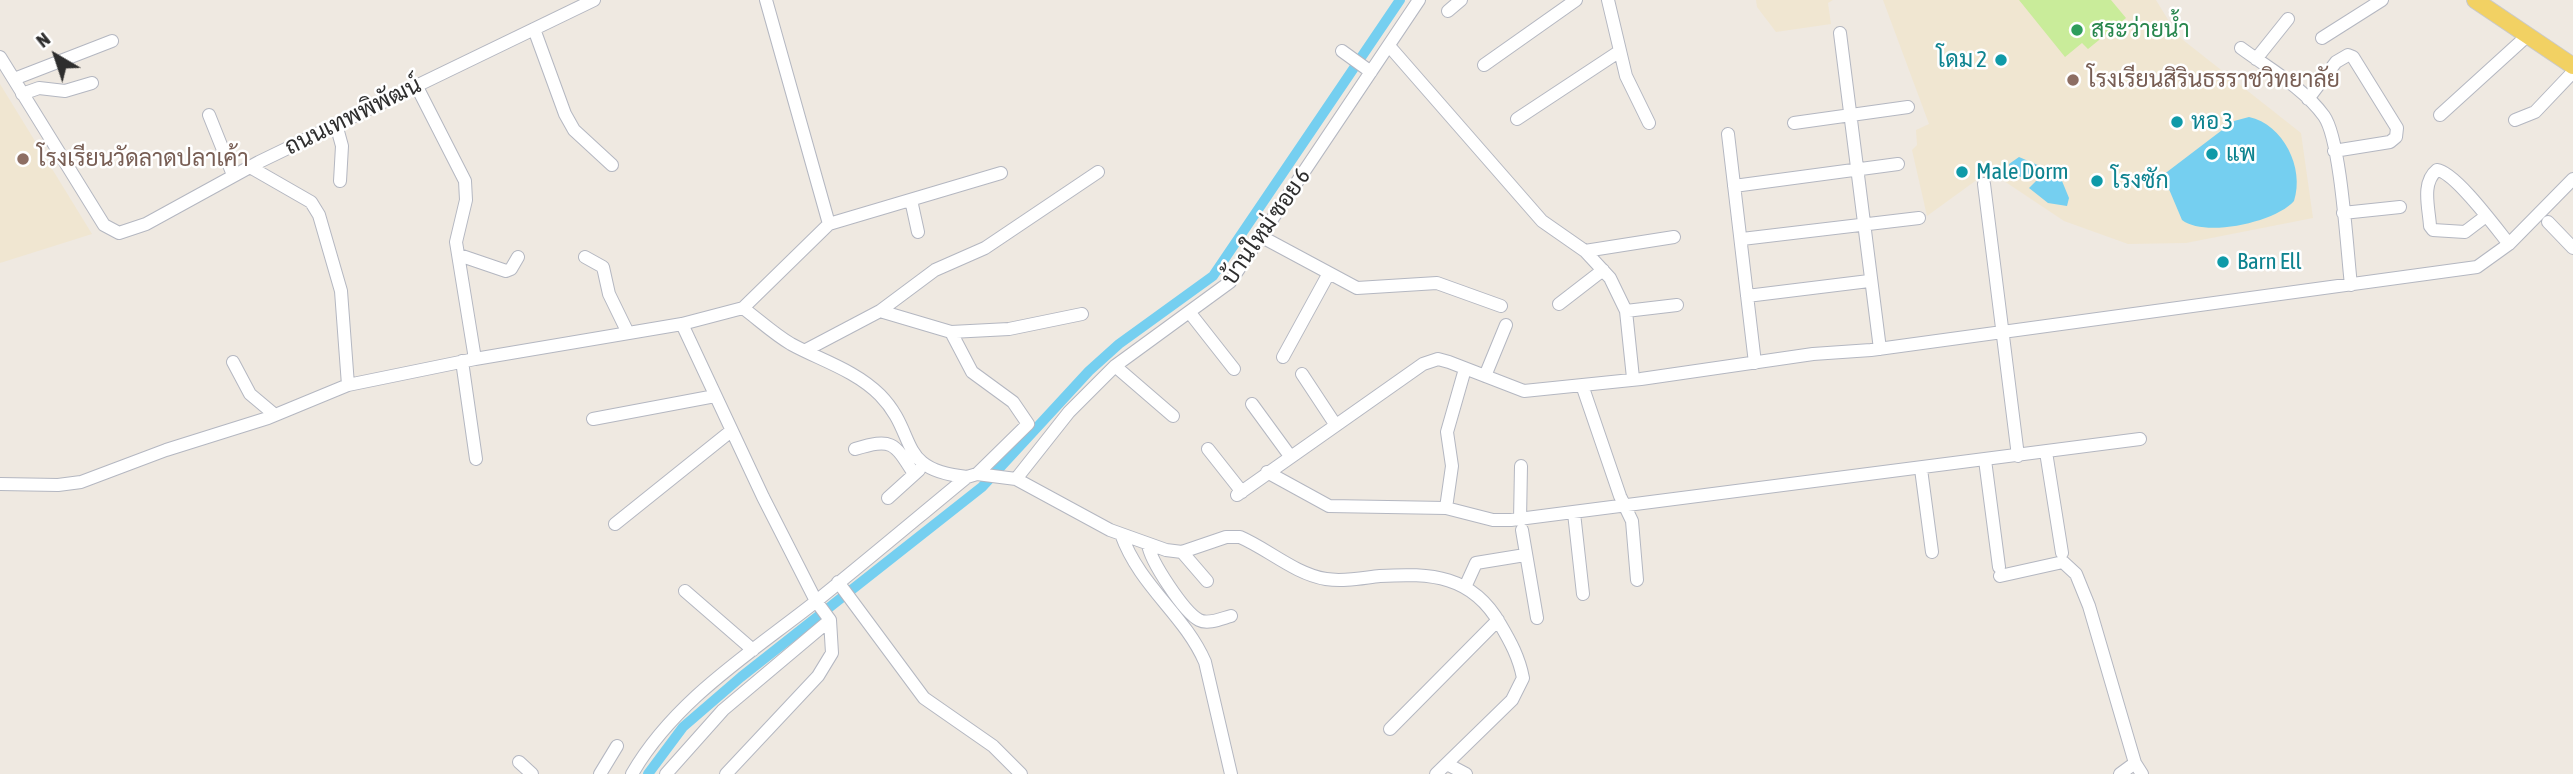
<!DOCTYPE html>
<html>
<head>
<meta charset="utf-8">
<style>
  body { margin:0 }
  #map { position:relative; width:2573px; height:774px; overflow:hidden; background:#efe9e1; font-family:"Asap Condensed",sans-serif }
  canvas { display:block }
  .north { position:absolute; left:21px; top:21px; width:70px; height:70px; -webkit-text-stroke:5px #fff; paint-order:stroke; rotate:321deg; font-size:19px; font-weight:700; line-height:28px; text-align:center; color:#2e2e2e }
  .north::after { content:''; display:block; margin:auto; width:24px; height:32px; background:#2e2e2e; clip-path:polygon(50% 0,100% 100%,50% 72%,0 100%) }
</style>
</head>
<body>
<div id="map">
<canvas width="2573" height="774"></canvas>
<div class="north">N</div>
</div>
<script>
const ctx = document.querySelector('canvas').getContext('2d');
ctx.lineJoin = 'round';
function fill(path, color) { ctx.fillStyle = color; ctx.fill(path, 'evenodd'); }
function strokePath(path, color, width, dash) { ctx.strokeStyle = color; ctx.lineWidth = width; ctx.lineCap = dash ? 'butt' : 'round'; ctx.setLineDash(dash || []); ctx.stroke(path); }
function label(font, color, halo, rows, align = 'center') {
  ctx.font = font + ' "Asap Condensed",Sarabun,sans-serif'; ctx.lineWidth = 5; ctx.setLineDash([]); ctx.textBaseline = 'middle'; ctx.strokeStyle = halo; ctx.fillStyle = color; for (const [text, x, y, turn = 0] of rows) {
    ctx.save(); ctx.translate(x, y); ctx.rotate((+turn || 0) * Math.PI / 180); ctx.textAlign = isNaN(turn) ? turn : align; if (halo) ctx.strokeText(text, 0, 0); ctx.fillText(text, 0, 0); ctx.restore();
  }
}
const education = new Path2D(`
  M1756 0H1833L1828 3 1831 24 1776 32 1757 7Z
  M1883 0H2156L2178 36 2301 133 2313 218 2186 243 2128 244 2064 221 1989 171 1927 216 1912 150 1917 145 1916 130 1929 124Z
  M0 84 92 234 0 263Z`);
const pitch = new Path2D(`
  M2019 0H2111L2126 18 2088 49 2082 43 2065 57Z`);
const water = new Path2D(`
  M2249 117C2283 124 2305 168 2294 201 2276 222 2205 238 2182 220L2163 175 2234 121Z
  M2019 157 2040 166 2042 171 2029 181 2010 172 2009 164Z
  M2048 178 2062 181 2069 198 2067 206 2048 203 2029 188 2036 181Z`);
const canal = new Path2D(`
  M648 774 683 727 741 677 982 487 1089 371 1119 344 1213 276 1400 0`);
const minor = new Path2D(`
  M766 0 829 224
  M1608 0 1626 76 1649 123
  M1448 11 1461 0
  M534 29 565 114 574 130 612 165
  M1840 33 1880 349
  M2322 38 2382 0
  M1390 47 1542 221 1585 251 1610 278 1626 311 1633 378
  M2241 48C2268 68 2304 88 2324 116 2341 140 2347 251 2351 285
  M1342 51 1371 72
  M0 57 104 225 119 233 146 224 259 162 594 0
  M2256 59 2288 19
  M1484 65 1576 0
  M14 79 112 41
  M416 85 465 181 466 200 456 242 475 359
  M22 94 39 88 65 91 92 83
  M2308 99 2336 62 2348 55 2353 57 2397 128 2396 137 2390 142 2334 151
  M209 115 233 175
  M2440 115 2527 36
  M1517 119 1620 51
  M2515 120 2535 112 2573 72
  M1794 123 1908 107
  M336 124 342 146 340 181
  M1728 134 1755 363
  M250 167 311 202 319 215 341 291 348 385
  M1984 184 2018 456
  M1734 186 1898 164
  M911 200 918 232
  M2343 213 2400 207
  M2486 216 2465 232 2433 230 2430 226C2429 208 2421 183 2437 170 2455 172 2496 228 2509 244
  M2548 222 2573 248
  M1262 237 1357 288 1437 283 1501 306
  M1742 239 1919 218
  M1585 251 1674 237
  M459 255 506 271 511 269 518 257
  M585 257 603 267 609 294 628 333
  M1747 296 1869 281
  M1559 304 1603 270
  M743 308C759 320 774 334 791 344 820 360 855 370 880 395 919 435 895 470 967 477
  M880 311 951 332 1009 329 1082 314
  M1626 311 1677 305
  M1190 313 1234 369
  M682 324 763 497 816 601 830 620 832 653 818 676 726 774
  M951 332 972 372 1013 402 1028 424 977 474
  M806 350 880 311 935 270 985 248 1098 172
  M1283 357 1329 273
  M462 361 476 459
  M233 362 250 394 275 415
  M1115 366 1173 416
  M1302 374 1335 424
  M1485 376 1506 325
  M1582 385 1620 496 1632 521 1637 580
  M1252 404 1290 456
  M593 419 715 396
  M855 449C892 438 894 442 914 474
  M1208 449 1242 492
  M2046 452 2062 553
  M1985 460 1999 567
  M1921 469 1932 552
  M1267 472 1329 506 1446 508 1493 520H1511L2140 439
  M1016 479 1069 412 1115 366 1230 282 1419 0
  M0 484 58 485 81 482 166 450 268 418 348 385 475 359 682 324 743 308 829 224 1001 173
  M1237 495 1423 364 1438 359 1449 362 1524 391 1641 379 1813 354 1871 350 2477 267 2509 244 2573 179
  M888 498 919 470
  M1446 508 1452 466 1447 432 1465 369
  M1574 513 1583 594
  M1520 520 1521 466
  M615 524 731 431
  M1522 530 1537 618
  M1121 534C1140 587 1184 614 1205 662L1231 774
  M1148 544C1150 561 1184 612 1199 620 1208 625 1223 618 1231 616
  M1182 552 1207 581
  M2000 576 2063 562 2076 574 2089 606 2135 763 2142 774
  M838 582 924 698 993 746 1021 774
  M1466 585 1476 563 1525 555
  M685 591 753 650
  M1390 729 1498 620
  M519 762 532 774
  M1447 764 1466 774
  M600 774 617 746
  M632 774C674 701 749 654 814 603 865 562 916 519 967 477L977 474 1016 479 1110 530 1166 550 1182 552 1226 537H1240C1268 549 1295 574 1326 579 1344 582 1362 578 1380 576 1431 573 1472 575 1500 624 1510 641 1519 657 1523 678L1512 700 1436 774
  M666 774 723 710 830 620
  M2120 774 2135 763`);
const major = new Path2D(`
  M2475 0 2573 66`);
const markers = [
  [2077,30,7,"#2e9e5b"],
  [2001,60,7,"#0f9aa8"],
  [2073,80,7,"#8d6e63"],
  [2177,122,7,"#0f9aa8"],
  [2212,154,7,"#0f9aa8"],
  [23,159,7,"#8d6e63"],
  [1962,172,7,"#0f9aa8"],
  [2097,181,7,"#0f9aa8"],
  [2223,262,7,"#0f9aa8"]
];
const leisureNames = [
  ["สระว่ายน้ำ",2091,30]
];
const cultureNames = [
  ["โดม 2",1987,60,"right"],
  ["หอ 3",2191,122],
  ["แพ",2226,154],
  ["Male Dorm",1976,172],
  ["โรงซัก",2111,181],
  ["Barn Ell",2237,262]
];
const educationNames = [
  ["โรงเรียนสิรินธรราชวิทยาลัย",2087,80],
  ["โรงเรียนวัดลาดปลาเค้า",37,159]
];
const streetNames = [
  ["ถนนเทพพิพัฒน์",353,116,-26],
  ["บ้านใหม่ ซอย 6",1266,227,-55]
];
fill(education, '#f0e6d1');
fill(pitch, '#c9ec9a');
fill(water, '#75cff0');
strokePath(canal, '#75cff0', 10);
strokePath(minor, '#b4b7c1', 14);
strokePath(major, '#c9c9c9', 18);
strokePath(minor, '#fff', 12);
strokePath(major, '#f2d163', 16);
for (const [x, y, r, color] of markers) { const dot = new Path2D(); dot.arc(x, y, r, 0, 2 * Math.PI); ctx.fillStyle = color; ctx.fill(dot); strokePath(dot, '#fff', 2.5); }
label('23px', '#27864d', '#fff', leisureNames, 'left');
label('23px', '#0d838f', '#fff', cultureNames, 'left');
label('23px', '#785e54', '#fff', educationNames, 'left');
label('23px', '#2e2e2e', '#fff', streetNames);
</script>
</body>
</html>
